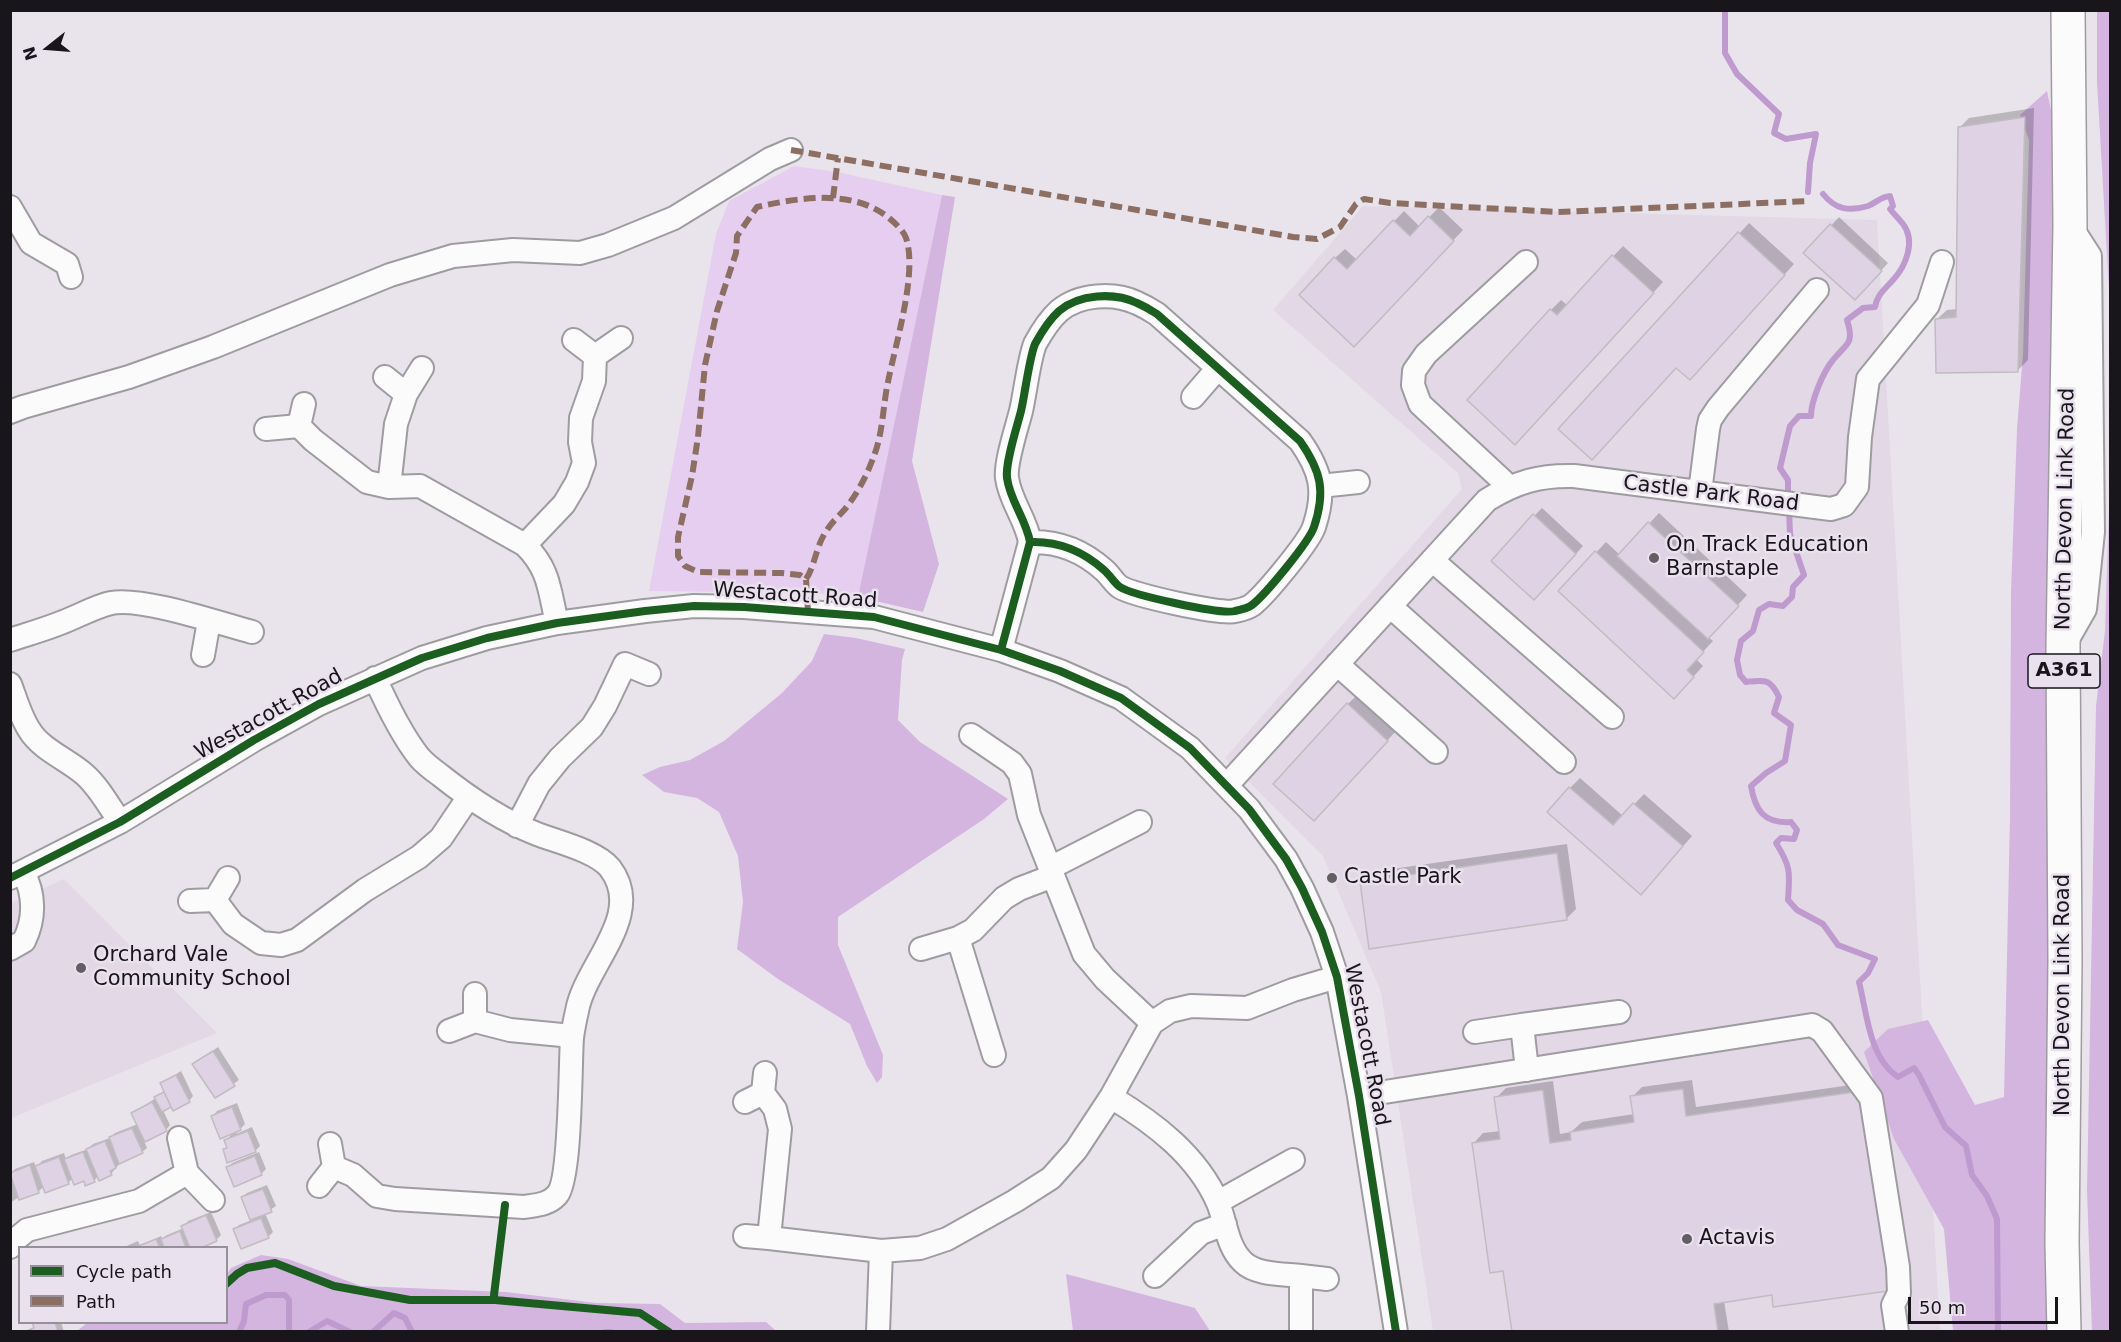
<!DOCTYPE html>
<html>
<head>
<meta charset="utf-8">
<style>
  body { margin:0 }
  #map { position:relative; width:2121px; height:1342px; overflow:hidden; background:#e9e4eb; font-family:"DejaVu Sans",sans-serif }
  canvas { display:block }
  .frame { position:absolute; inset:0; border:12px solid #19161b; pointer-events:none }
  .legend { position:absolute; left:18px; top:1246px; width:210px; height:78px; box-sizing:border-box; background:#eae1ee; border:2px solid #96909a; margin:0; padding:8px 10px; list-style:none; font-size:18px; color:#19161b }
  .legend li { display:flex; align-items:center; gap:12px; height:30px }
  .legend b { width:30px; border:2px solid #96909a }
  .north { position:absolute; left:18px; top:18px; width:60px; height:60px; -webkit-text-stroke:4px #eae1ee; paint-order:stroke; rotate:253deg; font-size:16px; font-weight:700; line-height:24px; text-align:center; color:#19161b }
  .north::after { content:''; display:block; margin:auto; width:21px; height:27px; background:#19161b; clip-path:polygon(50% 0,100% 100%,50% 72%,0 100%) }
  .scale { position:absolute; left:1908px; top:1297px; width:150px; height:27px; box-sizing:border-box; border:3px solid #19161b; border-top:0; padding-left:8px; font-size:18px; line-height:21px; white-space:nowrap; color:#19161b; -webkit-text-stroke:4px #eae1ee; paint-order:stroke }
</style>
</head>
<body>
<div id="map">
<canvas width="2121" height="1342"></canvas>
<div class="frame"></div>
<ul class="legend">
<li><b style="height:8px;background:#1b5e20"></b>Cycle path</li>
<li><b style="height:8px;background:#8d6e63"></b>Path</li>
</ul>
<div class="north">N</div>
<div class="scale">50 m</div>
</div>
<script>
const ctx = document.querySelector('canvas').getContext('2d');
ctx.lineJoin = 'round';
function fill(path, color) { ctx.fillStyle = color; ctx.fill(path, 'evenodd'); }
function strokePath(path, color, width, dash) { ctx.strokeStyle = color; ctx.lineWidth = width; ctx.lineCap = dash ? 'butt' : 'round'; ctx.setLineDash(dash || []); ctx.stroke(path); }
function label(font, color, halo, rows, align = 'center') {
  ctx.font = font + ' "DejaVu Sans",sans-serif'; ctx.lineWidth = 5; ctx.setLineDash([]); ctx.textBaseline = 'middle'; ctx.strokeStyle = halo; ctx.fillStyle = color; for (const [text, x, y, turn = 0] of rows) {
    ctx.save(); ctx.translate(x, y); ctx.rotate((+turn || 0) * Math.PI / 180); ctx.textAlign = isNaN(turn) ? turn : align; if (halo) ctx.strokeText(text, 0, 0); ctx.fillText(text, 0, 0); ctx.restore();
  }
}
const built = new Path2D(`
  M1363 206 1877 220 1940 1331H1433L1381 992 1323 856 1225 758 1462 489 1458 473 1273 310Z
  M64 879 217 1033 11 1118V903Z`);
const green = new Path2D(`
  M794 166 837 172 942 195 858 597 807 593 649 591 716 234 729 201Z`);
const forest = new Path2D(`
  M2097 11H2110V307L2097 82Z
  M2047 91 2054 125V1331H1953L1944 1229 1894 1139 1864 1052 1888 1029 1928 1020 1975 1105 2004 1097 2010 816 2011 592 2017 429 2023 354 2029 140 2020 115Z
  M942 195 955 197 912 461 939 564 923 612 858 597Z
  M2110 480V1331L2092 1332 2087 1190 2096 706 2105 631Z
  M824 634 856 638 905 649 902 660 898 720 920 742 1008 799 984 819 838 917V945L883 1055 882 1077 877 1083 867 1066 850 1024 778 979 737 949 743 902 738 856 719 812 697 798 664 792 642 775 660 767 690 760 724 741 782 693 812 661Z
  M261 1255 288 1259 361 1286 506 1292 596 1303 660 1304 685 1323 766 1322 776 1331H77L87 1323 226 1322 227 1274 231 1268Z
  M1066 1274 1195 1308 1210 1331H1073Z`);
const shadow = new Path2D(`
  M2034 108 2028 360 2018 370 1936 320 1947 310 1957 309 1959 128 1969 118Z
  M1439 207 1463 230 1364 335 1335 258 1345 249 1357 260 1404 211 1420 227Z
  M1839 217 1888 263 1863 291 1806 253Z
  M1749 223 1794 264 1700 368 1677 366 1560 429Z
  M1623 246 1663 282 1524 433 1469 400 1551 310 1561 300 1567 305Z
  M1542 508 1583 546 1542 591 1535 515Z
  M1659 513 1747 595 1708 637 1713 641 1696 659 1703 666 1684 687 1560 591 1606 542 1620 555Z
  M1358 694 1397 730 1324 809 1348 704Z
  M1580 778 1623 816 1644 794 1692 836 1651 883 1570 788Z
  M1567 844 1576 909 1566 919 1361 882 1371 872Z
  M218 1047 239 1080 216 1096 194 1064Z
  M181 1071 193 1096 189 1101 172 1105 163 1110 170 1125 166 1130 144 1141 147 1148 142 1152 120 1163 111 1174 98 1176 94 1181 73 1178 68 1183 44 1186 39 1191 20 1198 19 1197 10 1203V1174L15 1169 34 1162 36 1167 42 1161 64 1153 66 1159 71 1155 88 1149 93 1144 110 1138 115 1133 138 1124 133 1113 165 1092 161 1084Z
  M1692 1080 1696 1107 1872 1082 1773 1294 1724 1301 1729 1332H1513L1504 1270 1473 1144 1483 1133 1501 1131 1496 1098 1506 1088 1553 1081 1560 1134 1571 1132 1582 1122 1634 1114 1632 1097 1642 1087Z
  M237 1103 245 1124 236 1134 252 1127 260 1146 255 1151 224 1150 228 1146 226 1140 235 1131 213 1116 217 1111Z
  M259 1152 266 1169 261 1174 228 1168 232 1163Z
  M267 1185 276 1206 265 1213 273 1232 268 1237 234 1229 239 1225 252 1220 242 1197 247 1193Z
  M211 1212 221 1235 216 1240 198 1248H122L138 1241 140 1246 161 1236 162 1239 167 1235 184 1228 188 1221Z
  M34 1322H61L64 1332H25L35 1326Z`);
const stream = new Path2D(`
  M1725 10V53L1737 74 1779 114 1774 133 1786 139 1816 134 1810 163 1808 192
  M1788 499V480L1780 468 1790 426 1799 416H1811C1811 401 1823 372 1833 360 1846 343 1855 345 1847 320L1863 308 1875 307C1877 295 1884 290 1893 280 1906 266 1916 241 1903 224 1899 219 1894 214 1890 209L1893 206 1890 196C1880 197 1876 203 1868 206 1848 212 1835 209 1823 194
  M1789 509 1790 534 1804 575 1793 587 1792 597 1783 606 1769 604 1759 610 1753 631 1741 641 1737 660 1740 675 1746 682C1765 680 1770 678 1779 697L1774 713 1791 725 1785 761 1766 773 1751 786C1755 810 1764 824 1791 822L1797 830 1794 839 1781 838 1776 843C1791 867 1790 872 1788 900L1797 910 1823 924 1838 945 1875 959 1868 973 1859 982C1867 1013 1869 1058 1898 1077L1914 1068 1919 1075 1945 1127 1966 1146 1972 1175 1987 1196 1997 1219 1998 1332
  M239 1332 244 1321 246 1304 266 1295H285L289 1300V1332
  M309 1332 327 1321 350 1332
  M373 1332 394 1313 405 1318 412 1332
  M605 1332H611`);
const building = new Path2D(`
  M2025 117 2018 372 1936 373 1935 319 1956 317 1958 127Z
  M1428 216 1454 241 1354 347 1299 295 1334 257 1347 269 1393 220 1410 236Z
  M1830 224 1882 271 1855 300 1803 253Z
  M1738 232 1785 275 1690 380 1676 368 1592 460 1558 429Z
  M1612 255 1654 293 1515 445 1467 400 1550 309 1557 315Z
  M1533 514 1576 554 1534 600 1491 561Z
  M1648 522 1739 606 1708 639 1617 556Z
  M1595 551 1704 652 1687 670 1694 677 1674 699 1558 591Z
  M1347 703 1388 741 1314 821 1273 784Z
  M1569 787 1613 825 1633 803 1683 846 1641 895 1547 812Z
  M1557 853 1567 920 1369 949 1360 882Z
  M213 1051 235 1086 215 1098 192 1064Z
  M176 1075 190 1102 173 1111 160 1083Z
  M1683 1089 1686 1116 1862 1091 1895 1290 1773 1307 1772 1295 1714 1304 1718 1332H1512L1503 1271 1490 1273 1472 1143 1500 1139 1494 1097 1543 1090 1550 1143 1571 1140 1570 1132 1634 1122 1630 1096Z
  M164 1092 171 1107 162 1112 154 1097Z
  M152 1102 167 1131 145 1142 131 1113Z
  M232 1107 241 1130 220 1139 211 1116Z
  M132 1128 143 1153 119 1164 109 1137Z
  M248 1131 256 1152 227 1163 223 1149 227 1148 224 1140Z
  M105 1141 116 1168 110 1171 112 1175 99 1181 86 1149Z
  M83 1152 95 1182 85 1186 84 1181 74 1185 64 1159Z
  M255 1156 262 1175 234 1187 226 1167Z
  M59 1157 69 1184 45 1193 35 1166Z
  M30 1165 39 1193 19 1200 10 1173Z
  M263 1189 272 1212 250 1220 241 1197Z
  M206 1215 217 1241 201 1248H190L181 1226Z
  M261 1218 269 1238 241 1249 233 1229Z
  M180 1231 186 1248H164L161 1239Z
  M156 1239 160 1248H136V1247Z
  M32 1322H55L58 1332H24L34 1328Z`);
const minor = new Path2D(`
  M10 207 31 243 67 264 71 277
  M574 340 595 356 621 338
  M385 377 406 394 422 368
  M1193 397 1218 368
  M10 412 23 407 129 377 213 347 390 275 453 256 513 250 580 253 608 245 674 218 770 159 791 150
  M299 426 313 440 367 482 389 487 420 486 525 545C550 570 549 590 557 623
  M266 429 299 426 304 404
  M1320 486 1358 482
  M389 487 396 424 406 394
  M1508 487 1502 480 1420 404 1413 385 1414 371 1426 354 1526 262
  M1700 492 1708 429 1710 420 1718 408 1817 290
  M525 545 564 504 577 482 584 463 580 442 581 418 594 381 595 356
  M1432 560 1612 717
  M1390 606 1564 762
  M10 640C28 634 46 629 63 622 79 616 94 607 111 603 143 597 218 623 252 632
  M2065 644 2085 609 2093 532 2090 256 2070 225
  M1001 650 1030 542C1026 519 1010 501 1007 478 1005 463 1017 427 1021 411 1025 394 1029 359 1035 344 1041 333 1049 320 1059 311 1079 294 1114 292 1137 303 1144 306 1151 310 1157 314L1300 441C1321 471 1326 491 1314 527 1309 542 1265 595 1252 605 1248 608 1240 610 1235 611 1221 615 1132 595 1120 587 1114 583 1110 575 1104 570 1083 551 1059 541 1030 542
  M203 655 209 621
  M1337 664 1436 752
  M10 684C16 700 21 718 30 731 41 749 68 760 84 774 99 787 109 806 120 822
  M971 735 1012 763 1020 774 1029 815 1084 954 1105 979 1152 1023
  M1227 785 1487 500C1516 482 1540 475 1574 476L1831 509 1844 505 1857 487 1860 437 1868 379 1928 305 1942 262
  M517 826 539 784 560 758 592 727 605 706 625 664 649 674
  M1050 868 1140 822
  M10 878 120 822 254 740 319 704 422 658 487 638 557 623 645 611 694 606 744 607 874 617 1001 650 1060 671 1121 698 1190 748 1249 809 1286 859 1302 888 1322 932 1337 977 1359 1096 1396 1332
  M215 900 233 924 261 943 281 945 297 940 365 890 419 857 441 838 468 798
  M190 901 215 900 228 878
  M958 938 994 1055
  M10 949 24 941C35 919 35 894 23 872
  M921 949 958 938 973 930 1004 898 1019 889 1053 876
  M475 1021 510 1030 572 1036
  M449 1031 475 1021V994
  M1475 1032 1522 1025
  M1527 1070 1522 1025 1619 1012
  M763 1093 775 1109 780 1129 769 1238 881 1251 920 1248 947 1239 1015 1201 1051 1178 1076 1150 1111 1097 1152 1023 1170 1011 1191 1006 1247 1008 1293 990 1337 977
  M1359 1096 1812 1025 1822 1031 1871 1098 1898 1267 1899 1293 1893 1305 1897 1332
  M1111 1097C1154 1123 1197 1155 1218 1203 1226 1222 1227 1247 1243 1262 1256 1275 1283 1274 1301 1276V1332
  M745 1102 763 1093 765 1073
  M179 1138 187 1173 213 1200
  M334 1167 353 1175 377 1196 395 1199 524 1207C536 1205 548 1205 557 1195 571 1180 570 1065 572 1038 573 1029 575 1020 577 1011 585 965 646 915 610 868 596 851 558 842 537 834 501 820 470 799 440 775 433 770 425 764 419 757 401 734 387 705 375 678
  M319 1186 334 1167 330 1144
  M1218 1202 1293 1160
  M745 1236 769 1238
  M10 1247 15 1240 27 1230 139 1201 187 1173
  M1155 1276 1201 1233 1225 1224
  M1301 1276 1327 1279
  M878 1332 881 1251`);
const highway = new Path2D(`
  M2064 1332 2062 1243 2065 961 2063 646 2070 225 2068 10`);
const quiet = new Path2D(`
  M791 150 1293 237 1317 239 1340 227 1356 204 1364 199 1390 203 1558 212 1810 201
  M833 198 838 158
  M806 579C815 566 816 545 827 530 832 522 839 516 845 509 858 493 868 473 875 453 883 431 883 405 888 382 895 345 918 273 906 238 903 230 895 223 889 218 852 188 798 198 757 207L737 236 736 253 717 311 705 365 698 437 692 476 678 537V556L685 566 698 572 782 573 800 575 806 579 808 612`);
const cycleway = new Path2D(`
  M1001 650 1030 542C1026 519 1010 501 1007 478 1005 463 1017 427 1021 411 1025 394 1029 359 1035 344 1041 333 1049 320 1059 311 1079 294 1114 292 1137 303 1144 306 1151 310 1157 314L1300 441C1321 471 1326 491 1314 527 1309 542 1265 595 1252 605 1248 608 1240 610 1235 611 1221 615 1132 595 1120 587 1114 583 1110 575 1104 570 1083 551 1059 541 1030 542
  M10 878 120 822 254 740 319 704 422 658 487 638 557 623 645 611 694 606 744 607 874 617 1001 650 1060 671 1121 698 1190 748 1249 809 1286 859 1302 888 1322 932 1337 977 1359 1096 1396 1332
  M226 1284 237 1274 247 1268 275 1263 334 1286 410 1300H495L640 1313 669 1332
  M495 1300 494 1295 505 1205`);
const markers = [
  [1654,558,6,"#625e64"],
  [1332,878,6,"#625e64"],
  [81,968,6,"#625e64"],
  [1687,1239,6,"#625e64"]
];
const shields = [
  [2064,671,72]
];
const shieldNames = [
  ["A361",2064,671]
];
const streetNames = [
  ["Castle Park Road",1711,494,7],
  ["North Devon Link Road",2066,509,-89],
  ["Westacott Road",795,596,4],
  ["Westacott Road",269,715,-29],
  ["North Devon Link Road",2064,995,-90],
  ["Westacott Road",1366,1045,79]
];
const poiNames = [
  ["On Track Education",1666,546],
  ["Barnstaple",1666,570],
  ["Castle Park",1344,878],
  ["Orchard Vale",93,956],
  ["Community School",93,980],
  ["Actavis",1699,1239]
];
fill(built, '#e2d8e6');
fill(green, '#e5ceef');
fill(forest, '#d3b5e0');
fill(shadow, '#0003');
strokePath(stream, '#bf9ace', 6);
fill(building, '#ded2e4');
strokePath(building, '#c0bcc2', 1.5);
strokePath(minor, '#9f9ca1', 26);
strokePath(highway, '#9f9ca1', 36);
strokePath(minor, '#fcfbfc', 22);
strokePath(highway, '#fcfbfc', 33);
strokePath(quiet, '#8d6e63', 6, [12, 6]);
strokePath(cycleway, '#1b5e20', 8);
for (const [x, y, r, color] of markers) { const dot = new Path2D(); dot.arc(x, y, r, 0, 2 * Math.PI); ctx.fillStyle = color; ctx.fill(dot); strokePath(dot, '#eae1ee', 2); }
for (const [x, y, w] of shields) { const box = new Path2D(); box.roundRect(x - w / 2, y - 17, w, 34, 4.5); ctx.fillStyle = '#eae1ee'; ctx.fill(box); strokePath(box, '#19161b', 1.5); }
label('bold 20px', '#19161b', null, shieldNames);
label('21px', '#19161b', '#eae1ee', streetNames);
label('21px', '#19161b', '#eae1ee', poiNames, 'left');
</script>
</body>
</html>
